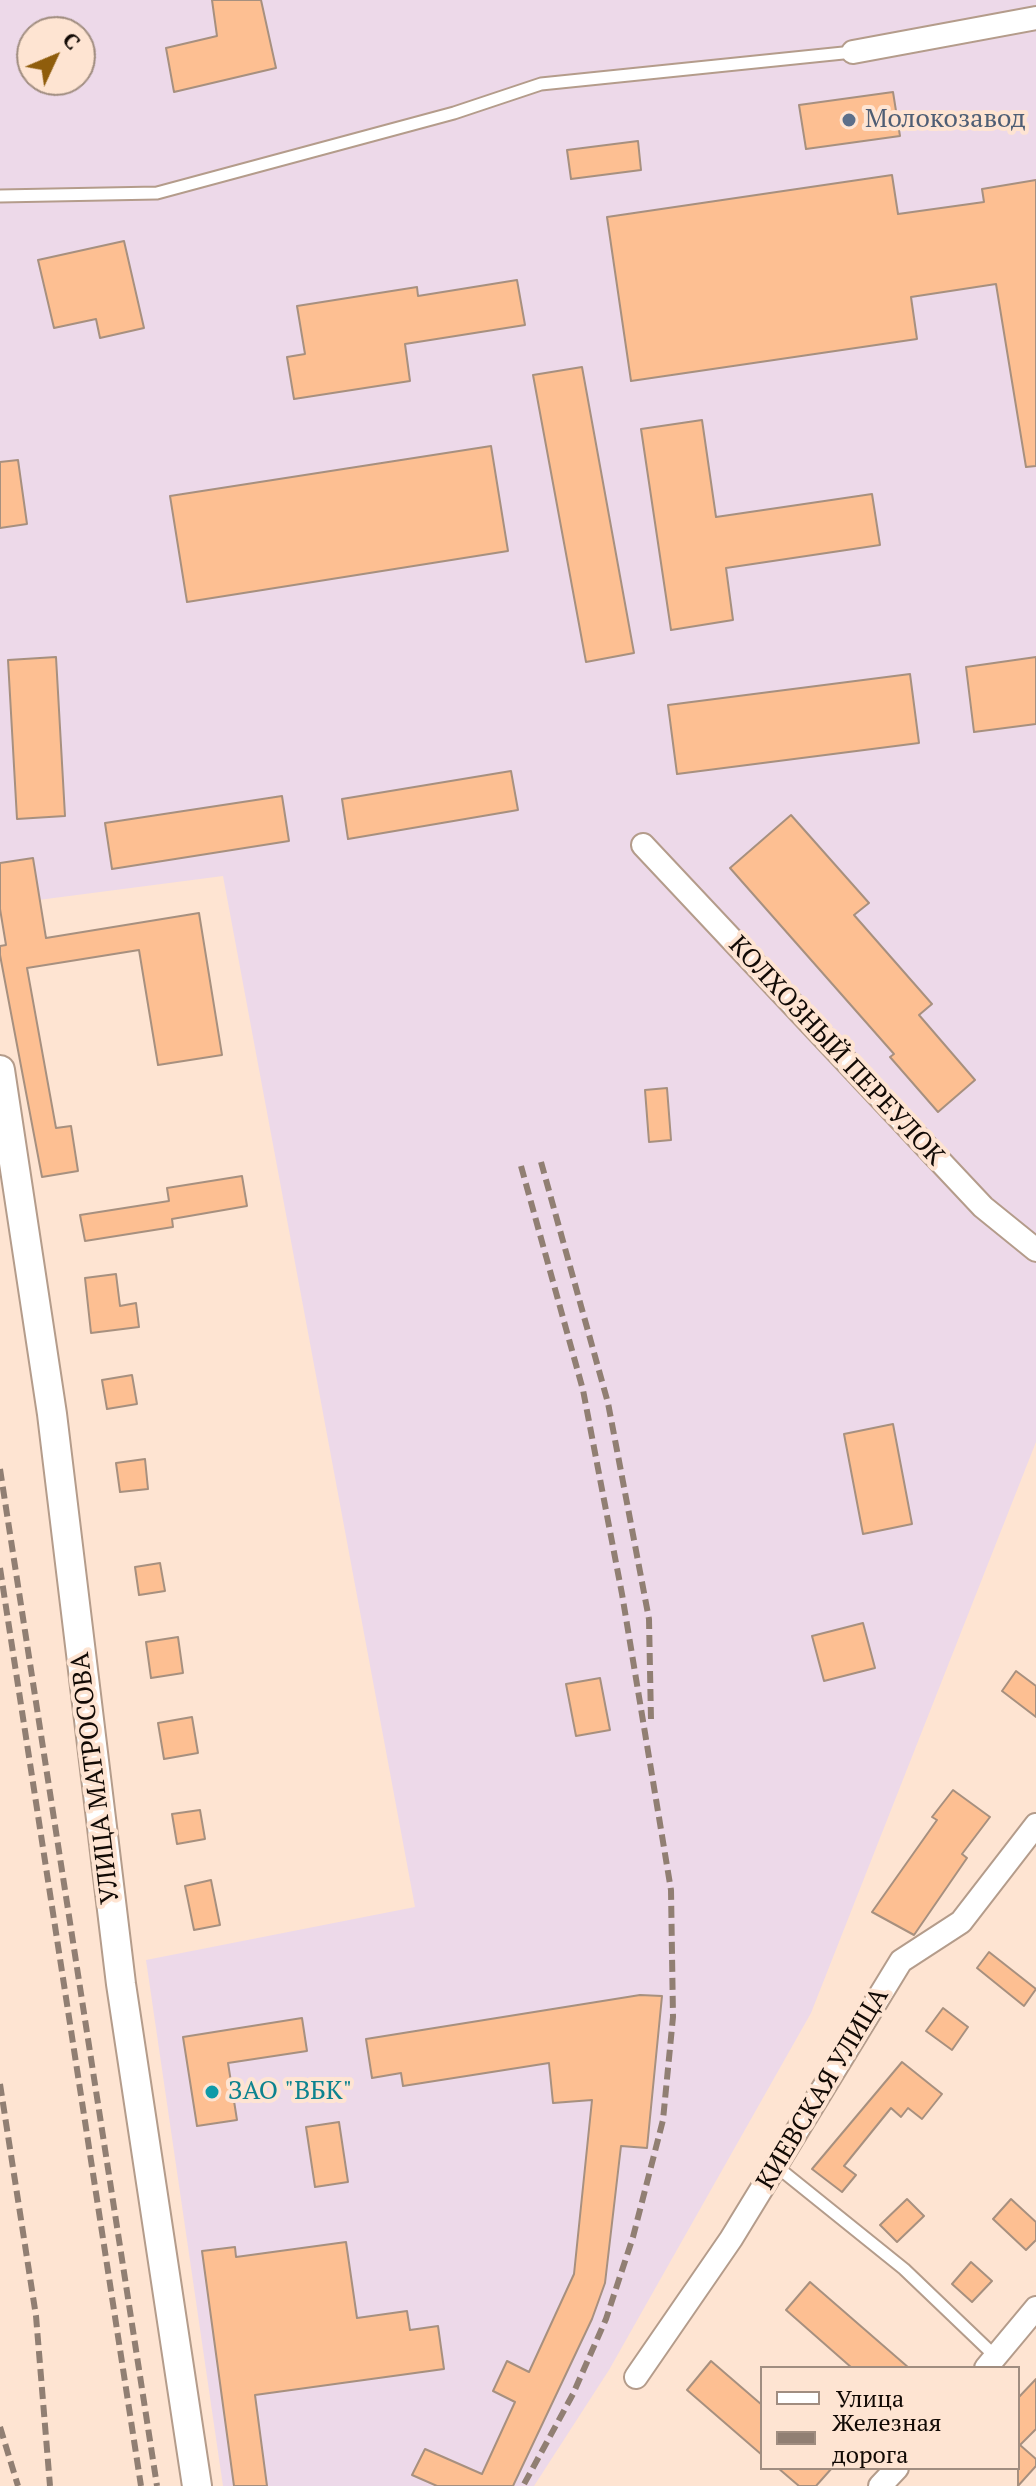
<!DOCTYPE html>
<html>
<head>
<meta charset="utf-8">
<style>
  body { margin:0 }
  #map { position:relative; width:1036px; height:2486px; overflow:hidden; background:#fee4d2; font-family:"PT Serif",serif }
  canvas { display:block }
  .legend { position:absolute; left:760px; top:2366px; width:260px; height:104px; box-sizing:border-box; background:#fee4d2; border:2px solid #a08d80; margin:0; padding:10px 14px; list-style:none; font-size:24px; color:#120a05 }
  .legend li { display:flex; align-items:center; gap:16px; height:40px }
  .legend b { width:40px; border:2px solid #a08d80 }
  .north { position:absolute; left:16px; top:16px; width:80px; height:80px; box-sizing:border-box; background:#fee4d2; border:2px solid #a08d80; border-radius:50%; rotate:46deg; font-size:22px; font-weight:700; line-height:32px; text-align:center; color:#120a05 }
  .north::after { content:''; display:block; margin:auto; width:28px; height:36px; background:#8f5d0c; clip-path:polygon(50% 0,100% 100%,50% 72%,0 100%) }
</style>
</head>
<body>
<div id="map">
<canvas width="1036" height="2486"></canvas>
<ul class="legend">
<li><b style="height:10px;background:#fff"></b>Улица</li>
<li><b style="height:10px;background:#917f73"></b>Железная дорога</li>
</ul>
<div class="north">С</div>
</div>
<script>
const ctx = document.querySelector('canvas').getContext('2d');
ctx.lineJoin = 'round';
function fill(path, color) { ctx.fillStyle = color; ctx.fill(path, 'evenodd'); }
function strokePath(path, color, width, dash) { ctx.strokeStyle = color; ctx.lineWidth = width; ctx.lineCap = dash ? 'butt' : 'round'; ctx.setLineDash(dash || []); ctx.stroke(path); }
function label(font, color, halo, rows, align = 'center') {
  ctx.font = font + ' "PT Serif",serif'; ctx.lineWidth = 8; ctx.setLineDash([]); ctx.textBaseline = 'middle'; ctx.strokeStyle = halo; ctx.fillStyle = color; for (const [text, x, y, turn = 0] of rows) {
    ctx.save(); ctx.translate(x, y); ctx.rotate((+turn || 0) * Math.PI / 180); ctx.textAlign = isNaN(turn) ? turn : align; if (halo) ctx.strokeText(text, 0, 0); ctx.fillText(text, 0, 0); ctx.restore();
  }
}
const industrial = new Path2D(`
  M0 0H1036V1442L811 2013 609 2370 534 2486H223L146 1960 415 1907 223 876 0 905ZM32 32H80V80H32Z`);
const building = new Path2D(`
  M212 0H261L276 68 174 92 166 48 217 36Z
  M893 92 900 136 806 149 799 105Z
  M638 141 641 170 571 179 567 150Z
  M892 175 898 214 984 202 982 189 1036 180V466L1026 467 996 284 911 297 917 339 631 381 607 217Z
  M124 241 144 328 100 338 96 319 54 328 38 260Z
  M517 280 525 325 405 344 410 381 294 399 287 357 305 354 297 306 417 287 418 296Z
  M582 367 634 653 586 662 533 375Z
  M702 420 716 517 872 494 880 545 726 568 733 620 671 630 641 429Z
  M491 446 508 551 187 602 170 496Z
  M18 460 27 524 0 528V462Z
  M56 657 65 816 17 819 8 660Z
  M1036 657V724L974 732 966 667Z
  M910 674 919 743 677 774 668 705Z
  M511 771 518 810 348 839 342 799Z
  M282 796 289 841 112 869 105 823Z
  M791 815 869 903 854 915 932 1004 919 1015 975 1080 938 1112 890 1057 894 1054 730 868Z
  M33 858 46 938 199 913 222 1055 158 1065 139 950 27 968 56 1128 71 1126 78 1171 42 1177 0 955V946L6 945 0 909V863Z
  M667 1088 671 1140 649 1142 645 1090Z
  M242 1176 247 1206 172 1219 173 1227 85 1241 80 1215 169 1201 167 1188Z
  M116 1274 120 1306 136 1303 139 1327 91 1333 85 1278Z
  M132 1375 137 1404 107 1409 102 1380Z
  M893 1424 912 1524 863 1534 844 1434Z
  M145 1459 148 1489 120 1492 116 1463Z
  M160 1563 165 1591 139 1595 135 1567Z
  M863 1623 875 1668 824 1681 812 1636Z
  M178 1637 183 1673 151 1678 146 1642Z
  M1016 1671 1036 1686V1717L1002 1691Z
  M600 1678 610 1730 576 1736 566 1684Z
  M192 1717 198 1753 164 1759 158 1723Z
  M953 1790 990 1817 962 1854 967 1858 914 1935 872 1912 937 1820 932 1817Z
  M200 1810 205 1839 177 1844 172 1814Z
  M211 1880 220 1925 194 1930 185 1886Z
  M989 1952 1036 1989 1024 2006 977 1968Z
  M640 1995 662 1996 647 2148 621 2146 605 2283 592 2319 513 2486H437L412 2475 425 2449 482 2474 515 2402 493 2391 507 2361 529 2372 574 2274 592 2100 553 2103 549 2063 403 2086 401 2073 372 2078 366 2039Z
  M943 2008 968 2027 952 2050 926 2031Z
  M302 2018 307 2051 228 2063 237 2120 197 2126 183 2037Z
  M902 2062 942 2094 922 2119 908 2108 901 2117 891 2108 844 2166 856 2175 842 2192 812 2169Z
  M339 2122 348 2182 315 2187 306 2127Z
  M907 2199 924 2216 897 2242 880 2225Z
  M1011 2199 1036 2222V2240L1026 2250 993 2219Z
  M346 2242 357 2318 407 2311 410 2330 438 2326 444 2369 255 2395 267 2486H234L202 2251 235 2247 236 2257Z
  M971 2262 992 2281 972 2302 952 2284Z
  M810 2282 909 2368H852L786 2310Z
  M711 2361 762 2405V2455L687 2390Z
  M1036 2379V2429L1020 2445 1036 2459V2466L1018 2486V2398Z
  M778 2468H832L816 2486H799Z`);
const service = new Path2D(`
  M0 196 157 193 454 113 541 84 853 52
  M776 2166 904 2269 996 2357`);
const minor = new Path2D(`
  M853 52 1036 18
  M643 845 983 1207 1036 1250
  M986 2368 1036 2308
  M636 2377 731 2239 901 1961 961 1922 1036 1825
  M880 2486 897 2468`);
const tertiary = new Path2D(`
  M0 1070 52 1414 121 1984 197 2486`);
const rail = new Path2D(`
  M541 1162 608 1403 649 1619 651 1720
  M521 1166 583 1390 622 1594 671 1890 673 2017 663 2120 633 2237 606 2319 573 2394 523 2486
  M0 1469 157 2486
  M0 1568 141 2486
  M0 2084 36 2316 50 2486
  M0 2427 18 2486`);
const markers = [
  [849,120,8,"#5c6f8a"],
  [212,2092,8,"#0f9aa8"]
];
const serviceNames = [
  ["Молокозавод",865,120]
];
const streetNames = [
  ["КОЛХОЗНЫЙ ПЕРЕУЛОК",836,1051,47],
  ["УЛИЦА МАТРОСОВА",96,1778,-97],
  ["КИЕВСКАЯ УЛИЦА",823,2089,-59]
];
const cultureNames = [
  ["ЗАО \"ВБК\"",228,2092]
];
fill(industrial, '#edd9e9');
fill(building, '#fdbf92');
strokePath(building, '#a7907f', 2);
strokePath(service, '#b49c8b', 15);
strokePath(minor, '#b49c8b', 26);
strokePath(tertiary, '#b49c8b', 32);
strokePath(service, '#fff', 11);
strokePath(minor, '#fff', 22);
strokePath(tertiary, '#fff', 28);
strokePath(rail, '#917f73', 6, [12, 6]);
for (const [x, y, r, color] of markers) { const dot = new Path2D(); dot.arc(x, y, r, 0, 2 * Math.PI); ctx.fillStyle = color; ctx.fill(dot); strokePath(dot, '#fee4d2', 3); }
label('26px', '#4e5e75', '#fee4d2', serviceNames, 'left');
label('26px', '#120a05', '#fee4d2', streetNames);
label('26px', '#0d838f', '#fee4d2', cultureNames, 'left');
</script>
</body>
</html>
